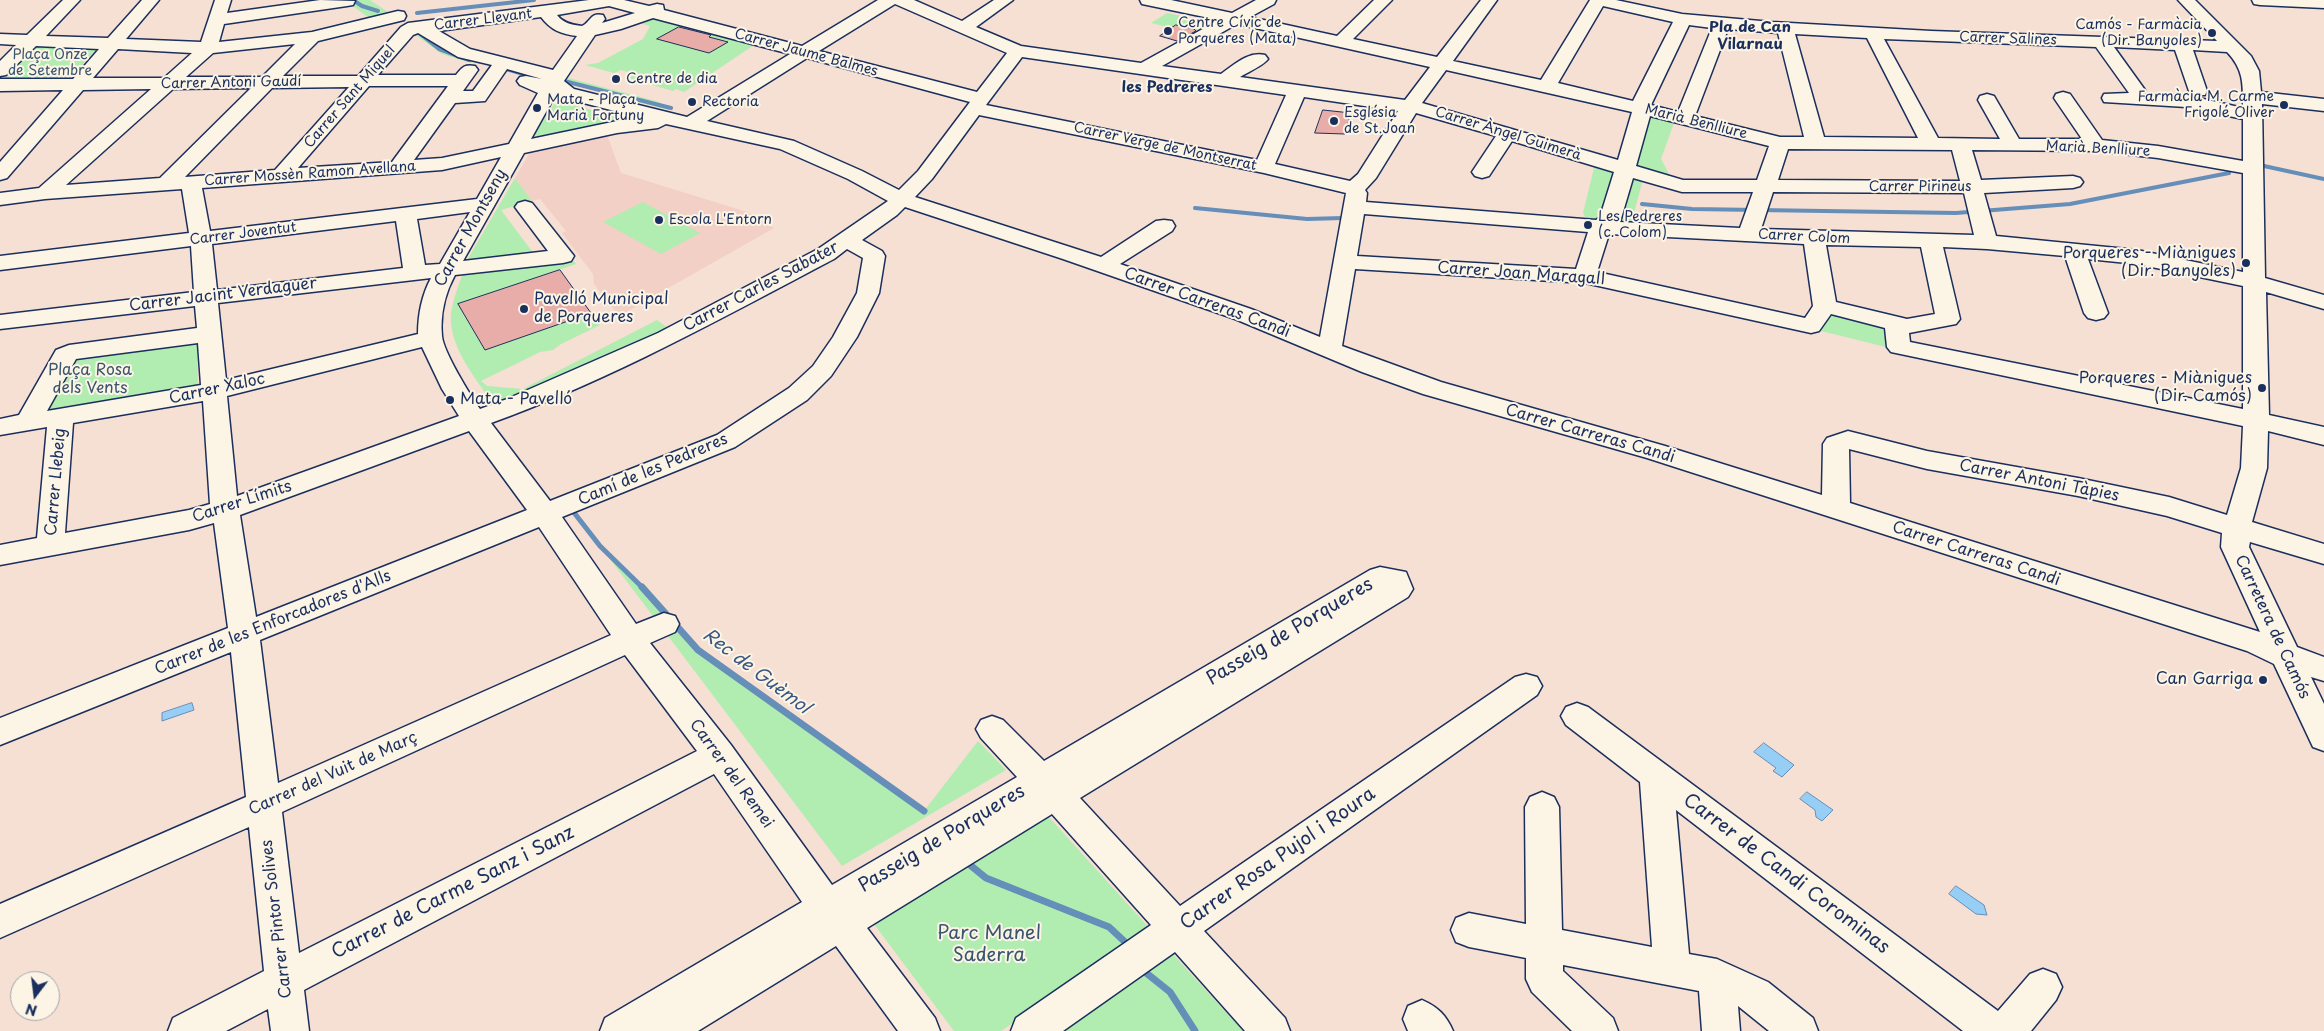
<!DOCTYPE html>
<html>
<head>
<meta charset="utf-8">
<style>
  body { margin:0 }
  #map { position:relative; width:2324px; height:1031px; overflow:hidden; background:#f6dfd3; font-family:"Playpen Sans",sans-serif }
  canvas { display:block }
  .north { position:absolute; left:10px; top:971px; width:50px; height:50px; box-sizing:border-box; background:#fcf5e5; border:1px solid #a2a6af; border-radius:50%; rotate:195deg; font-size:14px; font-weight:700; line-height:20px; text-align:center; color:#1b2f5e }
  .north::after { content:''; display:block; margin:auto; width:18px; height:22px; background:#1b2f5e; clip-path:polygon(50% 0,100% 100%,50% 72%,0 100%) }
</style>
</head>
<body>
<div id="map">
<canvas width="2324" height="1031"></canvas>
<div class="north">N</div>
</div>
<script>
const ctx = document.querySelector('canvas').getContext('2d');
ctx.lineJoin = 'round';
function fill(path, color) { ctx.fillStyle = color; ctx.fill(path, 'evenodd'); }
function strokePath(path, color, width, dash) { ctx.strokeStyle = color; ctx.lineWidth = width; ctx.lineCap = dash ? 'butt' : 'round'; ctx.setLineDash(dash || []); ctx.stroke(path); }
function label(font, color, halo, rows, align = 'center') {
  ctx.font = font + ' "Playpen Sans",sans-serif'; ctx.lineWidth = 4; ctx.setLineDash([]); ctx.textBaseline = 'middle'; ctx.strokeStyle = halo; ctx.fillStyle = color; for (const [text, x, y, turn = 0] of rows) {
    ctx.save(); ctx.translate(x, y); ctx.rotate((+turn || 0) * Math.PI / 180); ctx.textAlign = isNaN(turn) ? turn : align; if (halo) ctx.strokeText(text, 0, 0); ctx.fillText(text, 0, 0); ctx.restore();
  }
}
const built = new Path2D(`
  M607 135 621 173 747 212 774 228 619 316 594 284 593 274 562 233 566 231 540 199 532 201 515 178 531 151Z`);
const green = new Path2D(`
  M345 0H370L388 12 385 15 369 18Z
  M1167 13 1215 23 1201 32 1179 24 1172 28 1151 23Z
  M653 17 754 45 684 92 676 89 673 91 629 78 635 74 621 70 614 73 585 65 598 63 643 39 650 26 640 23Z
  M421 31 475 58 471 63 442 54 417 36 415 33Z
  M43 45 94 48 96 50 70 78 64 80H6L5 78 36 48Z
  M568 78 656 101 673 108 668 110 566 83Z
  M560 102 619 117 614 122 538 136 533 135 554 104Z
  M1657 115 1675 120 1661 159 1671 178 1638 167 1636 162 1649 117Z
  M1595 164 1606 167 1614 174 1600 217 1596 219 1586 218 1583 213Z
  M1639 177 1643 179 1631 224 1625 223 1620 219 1630 179Z
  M515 178 532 201 501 210 534 254 466 262Z
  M643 202 700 233 661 254 603 222Z
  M572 259 576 264 458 304 485 350 591 313 600 325 561 344 553 350 540 352 481 381 487 386 523 389 657 320 668 328 500 402 491 401C474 376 448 345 451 313 453 299 459 285 463 272Z
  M1837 312 1880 324 1885 331 1886 347 1817 330 1829 314Z
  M197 342 198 387 44 415 71 357Z
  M600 546 649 594 698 650 924 811 978 741 1006 770 842 866Z
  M1048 816 1151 930 1001 1031H954L874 924Z
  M1172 953 1243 1031H1063Z`);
const water = new Path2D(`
  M192 703 194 710 162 721V713Z
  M1764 743 1794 765 1782 777 1773 771 1776 768 1754 752Z
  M1807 792 1833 810 1822 821 1816 817 1815 810 1800 799Z
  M1956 886 1984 905 1987 915 1976 914 1949 894Z`);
const streamFar2 = new Path2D(`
  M353 0 362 6 378 11
  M417 13 534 0
  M418 32 439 49 469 60
  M506 69 538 78
  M564 81 671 108
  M2264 166 2324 179
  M1642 204 1692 209 1956 213 2070 204 2229 173
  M1195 208 1307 219 1343 218`);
const streamFar1 = new Path2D(`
  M572 510 600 546 643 588`);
const stream = new Path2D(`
  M642 587 698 650 924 811
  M970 865 986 878 1109 927 1124 941
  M1145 972 1170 992 1195 1031`);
const building = new Path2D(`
  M1176 25 1194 29 1196 31 1177 41 1160 36Z
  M679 27 711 35 709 37 728 42 709 53 657 39Z
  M1323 110 1351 113 1345 134 1315 133Z
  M560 270 591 313 485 350 458 304Z`);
const minor = new Path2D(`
  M63 0H80L46 36 108 38 142 0H159L126 39 201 42 215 0H231L227 13 320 0 355 1 353 5 347 6 224 24 219 42 312 32 398 11 404 12 406 16 404 20 318 41 283 76H358L401 27 408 23 589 0H624L649 6 657 4 663 5 664 10 802 46 878 0H914L962 21 994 0H1013L976 27 1021 46 1141 63 1219 20 1142 4 1140 0H1171L1232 13 1256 0H1276L1274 4 1250 17 1337 36 1374 0H1392L1353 39 1437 57 1481 0H1497L1453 61 1541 80 1590 0H1616L1682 14 1772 22 1931 31 2217 41 2178 0H2195L2251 56 2259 71 2261 92 2324 99V111L2262 104 2265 278 2324 295V309L2266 292 2269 415 2324 427V445L2268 431 2267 468 2252 522 2324 544V564L2250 542 2249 547 2297 647 2324 657V681L2311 677 2324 704V751L2313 747 2274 664 2247 651 1647 458 1423 394 1362 372 1235 319 1063 259 905 207 897 215 862 240 882 251 885 256 879 293 857 337 831 376 807 400 735 447 562 517 636 624 664 613 675 616 679 624 675 632 650 643 731 745 832 885 1017 777 981 738 976 729 981 720 992 716 1003 720 1044 761 1370 570 1380 567 1406 572 1413 589 1408 597 1080 798 1180 906 1515 677 1526 674 1537 677 1542 686 1537 695 1204 931 1285 1018 1290 1031H1245L1175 952 1063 1031H1011L1016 1018 1151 925 1052 814 867 928 935 1018 940 1031H898L836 946 698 1031H600L605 1018 802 902 714 774 304 990 309 1031H271L268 1009 226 1031H168L173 1018 264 971 249 827 0 938V904L246 797 231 652 0 745V718L228 628 214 523 189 530 0 565V545L37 538 47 427 0 435V419L19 415 56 350 69 345 197 328 195 306 0 329V315L194 292 191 246 0 270V256L189 233 182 189 45 199 0 205V193L39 188 151 89 83 90 7 178 0 180V162L63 90 0 91V79H73L99 49 36 46 6 75 0 76V61L16 45 0 44V34L27 35ZM895 4 1007 53 977 92 819 51ZM609 6 635 13 602 23 605 19 603 15C590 12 591 22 582 26 572 25 563 23 557 15ZM1603 6 1673 22 1633 101 1558 83ZM541 17C551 30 561 34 577 36L553 70 470 49 439 31ZM653 18 790 54 687 117 574 89 564 81 595 35 621 29ZM1237 24 1430 67 1405 100 1240 77C1248 72 1264 65 1268 59L1265 55C1248 51 1234 65 1221 74L1162 66ZM1689 25 1712 28 1678 112 1651 105ZM1728 29 1778 33 1804 137H1780L1695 116ZM418 33 458 57 492 65 473 91H463L478 70 475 66C465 64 462 67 456 75H378L413 35ZM1795 34 1867 38 1918 138 1824 137ZM1884 39 2096 47 2129 93 2104 94 2102 98 2104 102 2186 107 2243 119V161L2158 146 2102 140 2070 94 2063 92 2056 94 2054 98 2082 139H2019L1994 96 1987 94 1980 96 1978 100 2000 139 1938 138ZM295 44 262 77H186L213 53ZM2114 47 2175 50 2189 91 2191 95H2205L2207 91 2193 50 2227 52C2244 70 2243 84 2243 108L2186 95 2143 94 2145 90ZM118 49 192 53 164 78H93ZM1022 57 1286 95 1257 160 986 105ZM807 58 970 102 918 171 899 190 862 171 794 141 707 121ZM507 69 542 79 526 76 520 77 517 81 520 85 538 93 509 144 442 158 414 160 455 103 485 101ZM1446 70 1632 112 1618 160 1422 103ZM369 86H448L392 162 298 168ZM349 87 275 170 185 177 272 88ZM251 88 160 178 66 185 173 89ZM556 94 560 97 642 118 617 121 531 139ZM1304 97 1398 111 1358 174 1350 181 1275 164ZM1416 113 1496 136 1472 172 1475 176 1482 178 1489 176 1512 141 1614 172 1600 217 1596 220 1366 202 1367 193 1365 190 1376 178ZM979 115 1264 173 1346 193 1320 337 1251 309 1120 264 1172 231 1175 226 1172 221 1164 220 1156 221 1101 257 915 197 932 179ZM1650 116 1769 146 1757 180H1683L1636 166ZM666 124 780 149 848 179 888 201 818 249 658 333 507 399 480 409C470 395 443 351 442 336 440 315 445 293 455 275L563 263 571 261 574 256 532 203 525 201 518 203 515 207 548 251 463 261 524 153 617 133 658 128ZM1788 149 1952 150 1960 181 1778 180ZM1972 150 2096 151 2158 158 2243 173V272L2137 250 1996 236 1984 193 2073 188 2080 186 2083 182 2080 178 2073 176 1981 180ZM501 157 477 199 210 231 202 188 442 170ZM1633 178 1682 192H1753L1740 228 1620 222ZM1773 192 1964 193 1974 235 1761 229ZM470 212 440 264 425 265 417 219ZM1364 214 1588 232 1576 269 1357 256ZM396 221 403 268 217 290 212 244ZM1609 234 1804 244 1813 306 1805 318 1597 272ZM1826 245 1921 247 1935 314 1907 319 1836 302ZM1943 247 1987 249 2065 256 2084 313 2088 318 2096 320 2104 318 2108 313 2088 259 2137 264 2243 286V409L1910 342 1909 333 1956 324 1960 319ZM847 249 863 258 857 293 833 337 813 366 789 388 717 435 550 501 491 423C610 380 722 318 834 259ZM1355 269 1585 283 1811 333 1819 331 1831 314 1885 328 1887 347 1891 352 2243 426 2241 468 2227 515 2169 497 2078 478 1927 451 1848 431 1827 438 1823 444 1822 495 1665 446 1441 382 1342 346ZM431 278C422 295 418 314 418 334L226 380 218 303ZM198 343 201 385 47 411 76 359ZM422 347 442 389 459 416 237 496 227 396ZM203 401 210 504 189 510 65 533 73 423ZM469 431 527 510 256 617 240 515ZM1849 449 1927 469 2078 496 2167 516 2222 533 2221 547 2260 632 1850 503ZM539 527 611 635 278 783 260 640ZM625 655 697 751 299 953 282 812Z
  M2252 0H2324V8L2260 5 2254 4Z
  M1577 703 1588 707 1998 1011 2030 974 2043 969 2056 974 2062 987 2056 1000 2031 1031H1963L1676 810 1689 954 1717 959 1768 982 1813 1018 1818 1031H1769L1738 1006 1740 1031H1702L1699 991 1563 965V971L1613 1018 1618 1031H1572L1532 992 1526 979V958L1469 947 1456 942 1451 930 1456 918 1469 913 1526 924 1525 807 1530 797 1542 792 1554 797 1559 807 1562 930 1652 947 1640 782 1566 725 1561 716 1566 707Z
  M1422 1000C1438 1007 1446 1015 1453 1031H1408L1403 1019 1408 1006Z`);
const markers = [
  [1168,31,5,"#1b2f5e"],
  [2212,33,5,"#1b2f5e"],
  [616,79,5,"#1b2f5e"],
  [692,102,5,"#1b2f5e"],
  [2284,105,5,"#1b2f5e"],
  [537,108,5,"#1b2f5e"],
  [1334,121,5,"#1b2f5e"],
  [659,220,5,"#1b2f5e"],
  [1588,225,5,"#1b2f5e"],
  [2246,263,5,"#1b2f5e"],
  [524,309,5,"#1b2f5e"],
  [2262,388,5,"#1b2f5e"],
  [450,400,5,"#1b2f5e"],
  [2263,680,5,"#1b2f5e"]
];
const farStreetnames = [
  ["Carrer Llevant",483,20,-7],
  ["Carrer Salines",2008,39,2],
  ["Carrer Jaume Balmes",806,53,15],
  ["Carrer Antoni Gaudí",231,83,-1],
  ["Carrer Sant Miquel",350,97,-49],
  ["Marià Benlliure",1696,122,14],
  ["Carrer Àngel Guimerà",1508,134,17],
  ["Carrer Verge de Montserrat",1165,147,12],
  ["Marià Benlliure",2098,149,3],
  ["Carrer Mossèn Ramon Avellana",310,174,-4],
  ["Carrer Pirineus",1920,187],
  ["Carrer Joventut",243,234,-7],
  ["Carrer Colom",1804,237,3]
];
const farPoinames = [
  ["Centre Cívic de",1178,23],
  ["Porqueres (Mata)",1178,39],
  ["Camós - Farmàcia",2202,25,"right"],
  ["(Dir. Banyoles)",2202,41,"right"],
  ["Centre de dia",626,79],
  ["Farmàcia M. Carme",2274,97,"right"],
  ["Frigolé Oliver",2274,113,"right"],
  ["Mata - Plaça",547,100],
  ["Marià Fortuny",547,116],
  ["Rectoria",702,102],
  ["Església",1344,113],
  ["de St.Joan",1344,129],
  ["Les Pedreres",1598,217],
  ["(c. Colom)",1598,233],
  ["Escola L'Entorn",669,220]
];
const farParknames = [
  ["Plaça Onze",50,55],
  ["de Setembre",50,71]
];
const farNeighbourhoodnames = [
  ["Pla de Can",1750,28],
  ["Vilarnau",1750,45],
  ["les Pedreres",1167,88]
];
const streetNames = [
  ["Carrer Montseny",471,228,-61],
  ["Carrer Joan Maragall",1521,274,4],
  ["Carrer Carles Sabater",761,287,-28],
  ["Carrer Jacint Verdaguer",223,295,-7],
  ["Carrer Carreras Candi",1207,303,20],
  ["Carrer Xaloc",217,389,-12],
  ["Carrer Carreras Candi",1590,434,16],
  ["Camí de les Pedreres",653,470,-23],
  ["Carrer Antoni Tàpies",2039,481,11],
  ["Carrer Llebeig",56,482,-85],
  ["Carrer Límits",242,502,-18],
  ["Carrer Carreras Candi",1976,554,18],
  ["Carrer de les Enforcadores d'Alls",273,623,-22],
  ["Carretera de Camós",2272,627,65],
  ["Carrer del Vuit de Març",333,774,-24],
  ["Carrer del Remei",731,774,54],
  ["Carrer Pintor Solives",277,919,-97]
];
const poiNames = [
  ["Porqueres - Miànigues",2236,254],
  ["(Dir. Banyoles)",2236,272],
  ["Pavelló Municipal",534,300,"left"],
  ["de Porqueres",534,318,"left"],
  ["Porqueres - Miànigues",2252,379],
  ["(Dir. Camós)",2252,397],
  ["Mata - Pavelló",460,400,"left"],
  ["Can Garriga",2253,680]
];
const parkNames = [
  ["Plaça Rosa",90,371],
  ["dels Vents",90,389]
];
const waterNames = [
  ["Rec de Guèmol",756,672,37]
];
const nearStreetnames = [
  ["Passeig de Porqueres",1290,632,-31],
  ["Passeig de Porqueres",942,839,-31],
  ["Carrer Rosa Pujol i Roura",1278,859,-35],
  ["Carrer de Candi Corominas",1786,874,37],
  ["Carrer de Carme Sanz i Sanz",453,893,-27]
];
const nearParknames = [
  ["Parc Manel",989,934],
  ["Saderra",989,956]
];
fill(built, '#f2d0c6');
fill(green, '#b1ecb1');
fill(water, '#97cef6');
strokePath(water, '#658eb9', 1);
strokePath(streamFar2, '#658eb9', 4);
strokePath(streamFar1, '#658eb9', 5);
strokePath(stream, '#658eb9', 7);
fill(building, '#e8ada9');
strokePath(building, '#1b2f5e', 1);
strokePath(minor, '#1b2f5e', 3);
fill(minor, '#fcf5e5');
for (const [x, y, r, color] of markers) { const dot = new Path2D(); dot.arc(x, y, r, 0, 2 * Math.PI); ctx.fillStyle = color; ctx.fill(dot); strokePath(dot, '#fcf5e5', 2); }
label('14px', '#1b2f5e', '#fcf5e5', farStreetnames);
label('14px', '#1b2f5e', '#fcf5e5', farPoinames, 'left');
label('14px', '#39556f', '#fcf5e5', farParknames);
label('bold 15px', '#1b2f5e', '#fcf5e5', farNeighbourhoodnames);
label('16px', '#1b2f5e', '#fcf5e5', streetNames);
label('16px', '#1b2f5e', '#fcf5e5', poiNames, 'right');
label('16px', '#39556f', '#fcf5e5', parkNames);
label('italic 18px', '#3a5784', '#fcf5e5', waterNames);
label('19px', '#1b2f5e', '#fcf5e5', nearStreetnames);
label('19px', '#39556f', '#fcf5e5', nearParknames);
</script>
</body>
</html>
